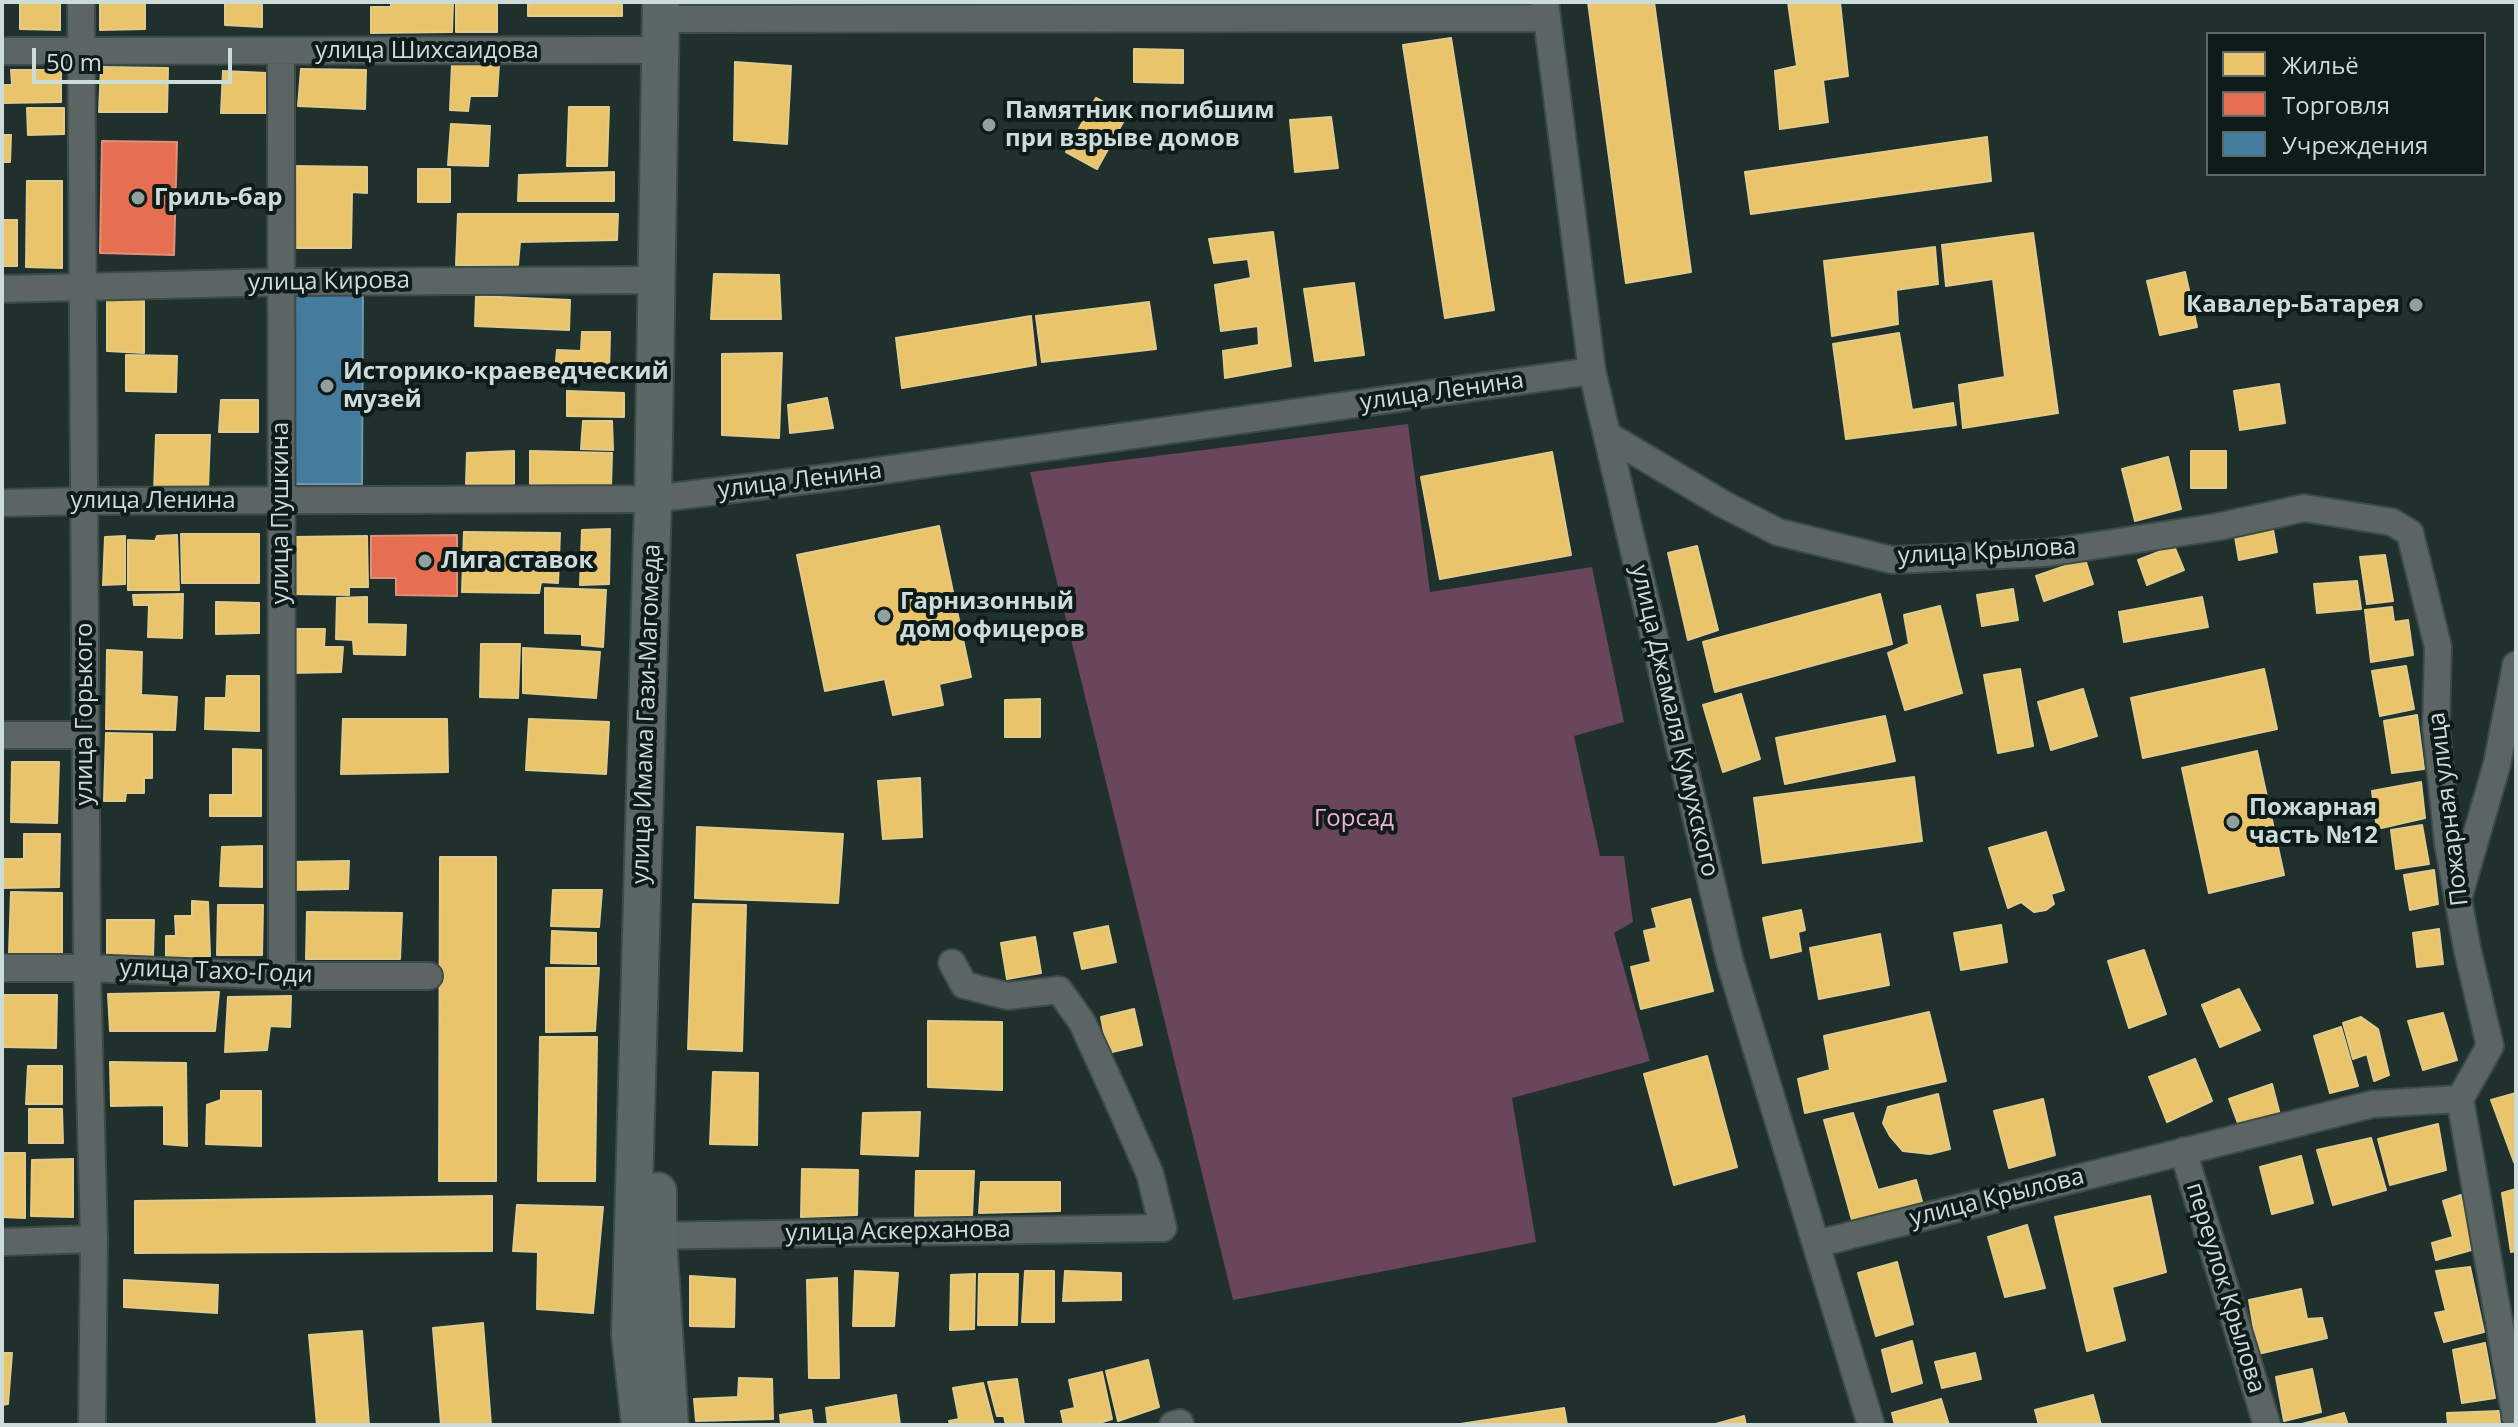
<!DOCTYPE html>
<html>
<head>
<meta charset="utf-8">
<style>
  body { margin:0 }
  #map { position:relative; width:2518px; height:1427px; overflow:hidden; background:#1f302d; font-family:"Open Sans",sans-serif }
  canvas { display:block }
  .frame { position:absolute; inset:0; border:4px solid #ccdcd9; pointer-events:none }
  .legend { position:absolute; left:2206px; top:32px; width:280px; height:144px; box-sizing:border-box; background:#0f1b19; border:2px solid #5b6866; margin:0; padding:10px 14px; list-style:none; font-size:24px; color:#ccdcd9 }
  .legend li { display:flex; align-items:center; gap:16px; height:40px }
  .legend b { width:40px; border:2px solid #5b6866 }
  .scale { position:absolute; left:32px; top:48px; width:200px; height:36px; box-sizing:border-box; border:4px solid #ccdcd9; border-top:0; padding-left:10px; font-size:24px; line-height:28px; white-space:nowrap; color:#ccdcd9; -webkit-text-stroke:6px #0f1b19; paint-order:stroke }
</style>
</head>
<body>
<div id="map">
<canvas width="2518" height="1427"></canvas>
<div class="frame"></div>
<ul class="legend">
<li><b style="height:22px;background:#e9c46a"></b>Жильё</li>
<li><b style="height:22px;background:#e76f51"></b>Торговля</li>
<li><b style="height:22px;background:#457b9d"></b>Учреждения</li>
</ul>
<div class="scale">50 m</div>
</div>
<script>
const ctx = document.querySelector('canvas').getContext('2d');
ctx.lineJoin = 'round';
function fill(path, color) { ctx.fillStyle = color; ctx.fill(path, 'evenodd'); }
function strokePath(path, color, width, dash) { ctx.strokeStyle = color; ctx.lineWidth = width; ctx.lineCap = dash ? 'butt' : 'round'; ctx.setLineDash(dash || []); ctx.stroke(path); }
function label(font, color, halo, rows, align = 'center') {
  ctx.font = font + ' "Open Sans",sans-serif'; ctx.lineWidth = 8; ctx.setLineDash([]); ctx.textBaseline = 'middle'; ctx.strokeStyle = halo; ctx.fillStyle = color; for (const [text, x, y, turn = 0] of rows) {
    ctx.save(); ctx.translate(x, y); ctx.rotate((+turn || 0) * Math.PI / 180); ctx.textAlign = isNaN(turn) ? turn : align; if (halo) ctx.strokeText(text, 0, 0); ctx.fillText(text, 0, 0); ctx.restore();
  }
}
const green = new Path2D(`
  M1408 424 1430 592 1592 567 1624 722 1574 736 1600 856H1624L1633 922 1614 933 1650 1061 1512 1098 1536 1242 1233 1300 1030 472Z`);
const homes = new Path2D(`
  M20 2H60V30L20 29Z
  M100 2H145V29L100 30Z
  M225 2H262V27L225 25Z
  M391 2 453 3 452 32 371 33V7H391Z
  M456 2H497V32H456Z
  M528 2H622V16H528Z
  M715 2H769V8L715 7Z
  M1063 2H1116V9L1063 8Z
  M1588 2H1654L1691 272 1626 283Z
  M1788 2H1840L1848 76 1823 80 1828 122 1780 129 1775 71 1797 66Z
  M1451 38 1494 310 1445 318 1403 45Z
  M1134 49 1183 50V83L1134 82Z
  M735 62 791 66 787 144 734 140Z
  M452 64H499L497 96H470L468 111 450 110Z
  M101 67 168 68 167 112H99Z
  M301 69 366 70 365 109 298 106Z
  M11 70H61V102L2 103V85H12Z
  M223 71 267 73 266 113H221Z
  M1096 98 1127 115 1097 169 1066 152Z
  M569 107H609L607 166H567Z
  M27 108H64V134L28 135Z
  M1331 117 1338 168 1295 172 1290 120Z
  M451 124 490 126 488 166 448 165Z
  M2 135H11L10 162H2Z
  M1987 137 1991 181 1751 214 1745 172Z
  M290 166 367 167V193L352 192 351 248H290Z
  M418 169H450V202H418Z
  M614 172V201H518L519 175Z
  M27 181H62V268L26 267Z
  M458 214H618L617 240 520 242 518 265H456Z
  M2 220H17V266H2Z
  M1273 232 1291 366 1225 378 1223 351 1259 345 1258 326 1221 331 1215 285 1251 278 1248 259 1214 263 1209 239Z
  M2033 233 2058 413 1963 428 1959 385 2005 377 1993 279 1946 286 1942 245Z
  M1935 247 1938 284 1896 290 1898 324 1832 336 1824 261Z
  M2185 272 2197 327 2160 335 2147 281Z
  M714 274 779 275 781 319H711Z
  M1354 283 1364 355 1315 361 1304 289Z
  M476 296 570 300 569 330 475 326Z
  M107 297 144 299V353L107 351Z
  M1149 302 1156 349 1042 362 1036 316Z
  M1031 316 1036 365 902 388 896 338Z
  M582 332H610L609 374 555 372 557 350 581 351Z
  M1899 333 1912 410 1953 403 1956 425 1846 439 1833 344Z
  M782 353 779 438 722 435V354Z
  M126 355 177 356 176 392 126 391Z
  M2279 384 2285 423 2240 430 2234 391Z
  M567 391 624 393V417L567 416Z
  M827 398 833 428 790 433 788 405Z
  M221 400H258V432H219Z
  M583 421H612L613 450 581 449Z
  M156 435H210L208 489 154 492Z
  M514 451V484H466L467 453Z
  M530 451 612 453 611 486 530 484Z
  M2191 451H2226V488H2191Z
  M1552 452 1571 555 1440 579 1421 477Z
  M2168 457 2181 509 2135 521 2122 469Z
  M2272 524 2277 552 2239 560 2234 531Z
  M939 526 971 677 939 684 943 705 893 715 885 679 825 691 797 555Z
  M610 529 609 584 580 585 582 530Z
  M464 532 560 533 558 583 541 582 539 593 462 592Z
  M181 534H259V583H182Z
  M177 535 179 590H128V540L155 541 157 536Z
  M125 536V584L103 585 105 537Z
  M367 536 368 587H349V595L292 594V537Z
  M1697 546 1718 630 1688 640 1668 553Z
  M2174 546 2184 570 2147 585 2138 560Z
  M2385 555 2393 601 2367 604 2360 557Z
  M2085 559 2093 584 2044 601 2036 576Z
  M2357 581 2361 609 2317 613 2314 584Z
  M545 588 606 590 603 647 582 645V634L545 633Z
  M2013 589 2018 620 1982 626 1977 595Z
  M183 594 182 638 148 637 149 605H134L133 595Z
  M1880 594 1892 644 1715 692 1703 642Z
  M367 597V624L406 625 405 655 354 654 353 640 336 639 337 598Z
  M2202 597 2208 627 2124 642 2119 612Z
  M216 602 259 603V633L216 634Z
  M1940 606 1962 693 1905 710 1888 653 1909 644 1904 615Z
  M2392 607 2394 622 2408 620 2413 655 2371 662 2365 610Z
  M290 629H325L324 647H343L341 672 289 673Z
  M481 644H520L518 698 480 697Z
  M523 648 600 652 596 698 523 693Z
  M107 650 142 652 141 695 177 697 175 730 106 729Z
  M2406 666 2414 709 2380 716 2372 671Z
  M2020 669 2033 746 1998 753 1984 675Z
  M2264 669 2277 729 2143 758 2131 698Z
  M227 676H259V731L205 729 206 698H226Z
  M2083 689 2097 736 2051 750 2038 702Z
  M1741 694 1760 759 1723 772 1703 705Z
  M1040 699V737H1005V700Z
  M2417 715 2424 769 2392 773 2384 721Z
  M1885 716 1895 761 1785 784 1776 738Z
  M343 719H447L448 772 341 774Z
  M529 719 609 722 606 774 526 770Z
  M106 733 152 734V778H144V793H126L125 801H104Z
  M233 749 261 750V816H210V795H233Z
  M2257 751 2284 875 2209 893 2182 768Z
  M12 762H59L57 823 11 822Z
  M1914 777 1922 841 1763 863 1754 798Z
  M920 778 922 837 883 839 878 781Z
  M2421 782 2425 818 2377 829 2372 791Z
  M2422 825 2429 864 2396 869 2391 830Z
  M697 827 843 834 838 903 695 898Z
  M2046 832 2064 890 2051 894 2054 904 2046 910 2034 912 2021 902 2008 908 1989 848Z
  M24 834H60L59 887 2 888V859H24Z
  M262 846V887L220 886 222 847Z
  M440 857H496V1181H439Z
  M349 861 348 889 287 890V862Z
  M2434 870 2438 904 2410 910 2404 875Z
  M553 890H602L599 927 551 926Z
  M11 892 62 893V955L9 954Z
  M1690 899 1713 991 1641 1009 1631 967 1651 962 1644 931 1657 928 1652 909Z
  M192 901 208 902 210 956 166 958V936H176L175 916H192Z
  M693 904 746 905 742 1051 688 1049Z
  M218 905H263L262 955H217Z
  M1801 910 1805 930 1798 932 1801 951 1771 958 1763 918Z
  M307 912 402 913 400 959H306Z
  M107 920H154L153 958 107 959Z
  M2001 925 2007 962 1961 970 1954 933Z
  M1108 926 1116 962 1082 969 1074 933Z
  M2439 929 2443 964 2417 967 2413 933Z
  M552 931 596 933V964L551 963Z
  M1880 934 1889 985 1819 999 1810 948Z
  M1035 937 1041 973 1007 979 1001 943Z
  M2144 950 2166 1014 2129 1028 2108 961Z
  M546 968H599L595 1031 546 1032Z
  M2239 989 2260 1030 2220 1047 2202 1005Z
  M219 992 215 1031H110L108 994Z
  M2 995H57L56 1048 2 1047Z
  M291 996 290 1027 270 1026 267 1050 225 1052 228 997Z
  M1134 1009 1142 1045 1108 1053 1101 1017Z
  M1929 1012 1946 1081 1805 1113 1798 1079 1830 1070 1824 1036Z
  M2443 1013 2457 1060 2423 1070 2408 1021Z
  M2361 1017 2378 1029 2389 1075 2374 1081 2367 1054 2353 1059 2343 1023Z
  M928 1021 1002 1022V1090L928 1087Z
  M2341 1027 2358 1086 2330 1093 2314 1036Z
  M540 1037H597L595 1181H538Z
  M1707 1056 1737 1167 1674 1185 1644 1074Z
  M2195 1059 2212 1101 2167 1122 2149 1077Z
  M110 1062 186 1063 187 1146 164 1144V1105L111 1106Z
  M28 1066H62V1104H26Z
  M713 1072 758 1073 757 1145 710 1144Z
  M2272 1084 2280 1115 2239 1126 2229 1099Z
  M221 1091H261V1146L206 1144 207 1105 221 1100Z
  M2516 1093V1161L2514 1162 2491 1100Z
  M1938 1094 1950 1149 1930 1154 1903 1151 1890 1136 1883 1123 1888 1107Z
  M2043 1099 2055 1155 2009 1168 1994 1111Z
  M29 1109H62L63 1143H29Z
  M920 1112 918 1156 861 1154 863 1113Z
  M1853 1113 1878 1190 1916 1180 1923 1205 1852 1220 1824 1120Z
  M2438 1124 2446 1170 2390 1185 2378 1139Z
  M2371 1138 2386 1190 2333 1205 2317 1150Z
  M2 1153H25V1218L2 1217Z
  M2301 1156 2313 1203 2272 1214 2260 1167Z
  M73 1159V1217L31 1216 32 1160Z
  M802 1169 858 1170 857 1215 801 1217Z
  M916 1171H974L972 1216H915Z
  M981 1182H1060V1211L979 1213Z
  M2516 1189V1251L2511 1252 2502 1193Z
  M2461 1195 2475 1249 2436 1260 2432 1243 2453 1237 2443 1201Z
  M492 1196V1251L135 1253V1201Z
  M2150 1196 2166 1272 2112 1287 2125 1340 2087 1351 2055 1217Z
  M517 1205 603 1207 593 1313 537 1309 538 1252 513 1251Z
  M2027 1225 2045 1288 2005 1297 1988 1237Z
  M1897 1262 1913 1324 1876 1336 1858 1273Z
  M2470 1267 2484 1332 2444 1342 2435 1313 2446 1311 2436 1271Z
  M855 1271 898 1273 894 1326H853Z
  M1025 1271H1054V1322H1022Z
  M1065 1271 1121 1273V1300L1063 1301Z
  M975 1274 974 1329 950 1330 951 1275Z
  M979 1274H1018L1017 1325H978Z
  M690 1276 735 1279 734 1327 690 1326Z
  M837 1278 839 1378H809L807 1280Z
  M124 1280 218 1285 217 1313 124 1307Z
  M2301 1289 2307 1319 2322 1318 2327 1338 2258 1354 2249 1300Z
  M483 1323 491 1425H441L433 1328Z
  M362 1331 369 1425H317L309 1335Z
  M1912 1341 1922 1383 1892 1392 1882 1350Z
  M2485 1343 2495 1398 2462 1403 2453 1350Z
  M2 1353H12L8 1404 2 1405Z
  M1975 1353 1981 1379 1942 1388 1935 1362Z
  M1148 1360 1159 1407 1118 1421 1106 1371Z
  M2312 1369 2321 1412 2284 1421 2276 1377Z
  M1102 1372 1112 1419 1093 1425H1064L1061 1411 1075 1408 1069 1380Z
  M739 1378 772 1379 773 1419 696 1421 694 1399 738 1397Z
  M1017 1379 1024 1425H1006L1004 1416H997L988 1382Z
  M983 1383 994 1425H950L949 1421 959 1419 953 1388Z
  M896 1395 900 1425H828L826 1408Z
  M2093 1395 2101 1425H2039L2035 1410Z
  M1941 1399 1949 1425H1895L1892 1413Z
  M1564 1408 1567 1425H1454Z
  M811 1410 813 1425H781L780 1415Z
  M2499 1411 2500 1425H2448L2447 1413Z
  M2344 1413 2348 1425H2298Z
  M1744 1416 1746 1425H1712Z`);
const shops = new Path2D(`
  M102 141 177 142 174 255 100 253Z
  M457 535V596L396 595V578H371V536Z`);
const public = new Path2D(`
  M292 288H363L362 484H291Z`);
const minor = new Path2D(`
  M81 2 87 968 94 1239 92 1425
  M1545 2 1592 371 1730 962 1871 1425
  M661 19 1547 18
  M2 51 661 50
  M281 51 282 976
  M2 289 281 282 657 280
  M1607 435 1723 504 1778 532 1892 560 2046 553 2217 527 2304 508 2392 522 2410 533 2438 647 2436 728 2448 843 2467 948 2490 1046 2460 1099
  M2 503 83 501 653 499 834 477 1592 371
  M2 735H85
  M2460 892 2497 764 2516 665
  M2 968H87L282 976H429
  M2460 1099 2516 1419
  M2183 1151 2267 1425
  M640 1236 1163 1228 1150 1174 1118 1101 1082 1022 1059 990 1007 996 964 985 952 963
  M2 1242 94 1239
  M1816 1244 2373 1104 2460 1099
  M1173 1425 1180 1423`);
const secondary = new Path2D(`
  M658 1191V1236L670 1425
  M640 1425 630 1335 653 499 661 2`);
const markers = [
  [989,125,8,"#8fa09d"],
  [138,198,8,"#8fa09d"],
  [2416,305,8,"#8fa09d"],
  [327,386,8,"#8fa09d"],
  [425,561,8,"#8fa09d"],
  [884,616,8,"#8fa09d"],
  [2233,822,8,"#8fa09d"]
];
const streetNames = [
  ["улица Шихсаидова",427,51],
  ["улица Кирова",329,282,-1],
  ["улица Ленина",1442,392,-8],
  ["улица Ленина",800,481,-7],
  ["улица Ленина",153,501],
  ["улица Пушкина",281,513,-90],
  ["улица Крылова",1987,552,-3],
  ["улица Горького",85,714,-90],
  ["улица Имама Гази-Магомеда",647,714,-88],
  ["улица Джамаля Кумухского",1674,721,77],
  ["Пожарная улица",2449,809,-97],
  ["улица Тахо-Годи",216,972,2],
  ["улица Крылова",1997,1198,-14],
  ["улица Аскерханова",898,1232,-1],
  ["переулок Крылова",2225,1288,73]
];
const poiNames = [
  ["Памятник погибшим",1005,111],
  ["при взрыве домов",1005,139],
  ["Гриль-бар",154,198],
  ["Кавалер-Батарея",2400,305,"right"],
  ["Историко-краеведческий",343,372],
  ["музей",343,400],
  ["Лига ставок",441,561],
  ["Гарнизонный",900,602],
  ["дом офицеров",900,630],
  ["Пожарная",2249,808],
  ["часть №12",2249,836]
];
const parkNames = [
  ["Горсад",1354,819]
];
fill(green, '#6a465d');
fill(homes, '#e9c46a');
strokePath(homes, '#e0cb8b', 2);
fill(shops, '#e76f51');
strokePath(shops, '#df907a', 2);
fill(public, '#457b9d');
strokePath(public, '#6e98af', 2);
strokePath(minor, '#3c4a48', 30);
strokePath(secondary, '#3c4a48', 40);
strokePath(minor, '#5b6664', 26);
strokePath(secondary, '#5a6765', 36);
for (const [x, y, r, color] of markers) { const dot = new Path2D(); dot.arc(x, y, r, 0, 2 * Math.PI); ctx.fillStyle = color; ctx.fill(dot); strokePath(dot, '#0f1b19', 3); }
label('24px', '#ccdcd9', '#0f1b19', streetNames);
label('bold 24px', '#ccdcd9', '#0f1b19', poiNames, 'left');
label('24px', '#f5acd7', '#0f1b19', parkNames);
</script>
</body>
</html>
